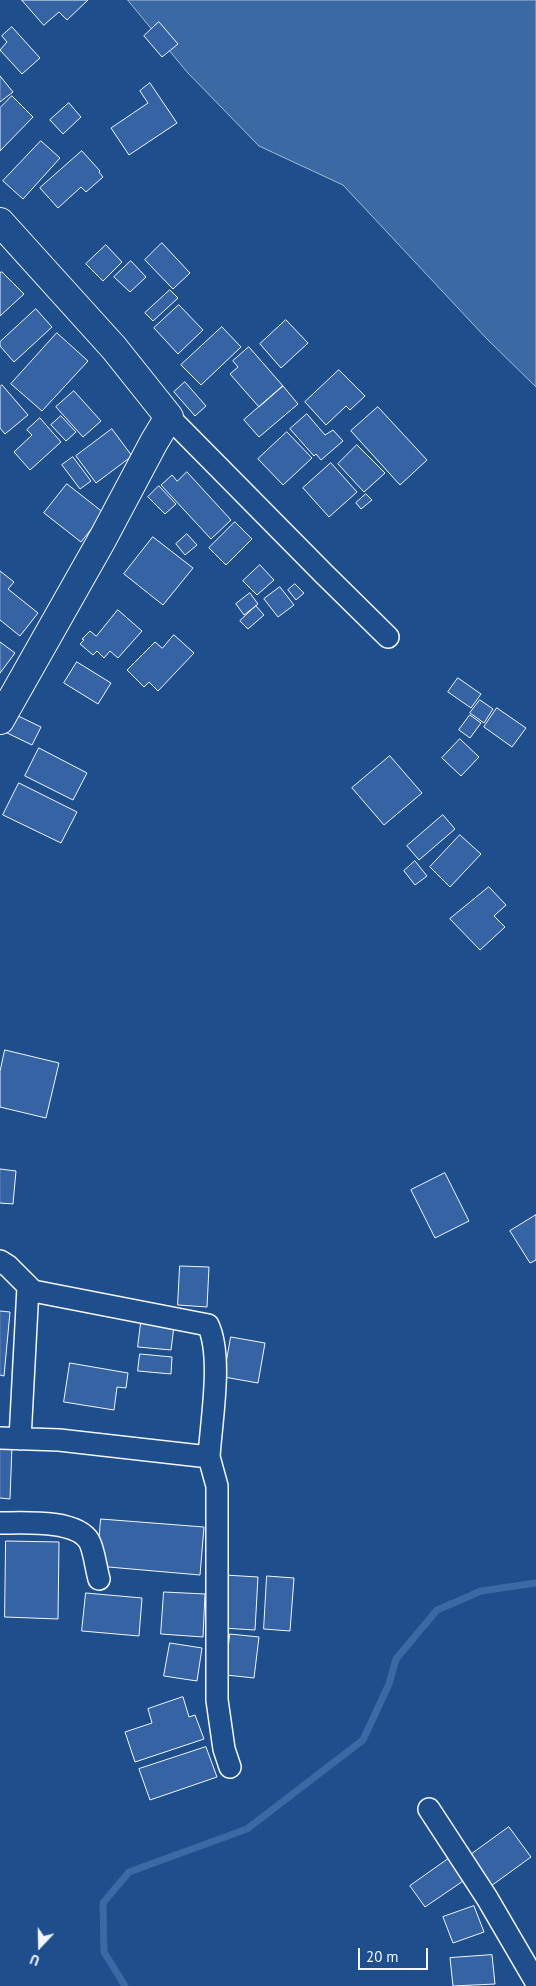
<!DOCTYPE html>
<html>
<head>
<meta charset="utf-8">
<style>
  body { margin:0 }
  #map { position:relative; width:536px; height:1986px; overflow:hidden; background:#1f4e8c; font-family:"PT Sans",sans-serif }
  canvas { display:block }
  .north { position:absolute; left:15px; top:1921px; width:50px; height:50px; -webkit-text-stroke:4px #1f4e8c; paint-order:stroke; rotate:201deg; font-size:14px; font-weight:700; line-height:20px; text-align:center; color:#f2f6ff }
  .north::after { content:''; display:block; margin:auto; width:18px; height:22px; background:#f2f6ff; clip-path:polygon(50% 0,100% 100%,50% 72%,0 100%) }
  .scale { position:absolute; left:358px; top:1948px; width:70px; height:22px; box-sizing:border-box; border:2px solid #f2f6ff; border-top:0; padding-left:6px; font-size:15px; line-height:18px; white-space:nowrap; color:#f2f6ff; -webkit-text-stroke:4px #1f4e8c; paint-order:stroke }
</style>
</head>
<body>
<div id="map">
<canvas width="536" height="1986"></canvas>
<div class="north">U</div>
<div class="scale">20 m</div>
</div>
<script>
const ctx = document.querySelector('canvas').getContext('2d');
ctx.lineJoin = 'round';
function fill(path, color) { ctx.fillStyle = color; ctx.fill(path, 'evenodd'); }
function strokePath(path, color, width, dash) { ctx.strokeStyle = color; ctx.lineWidth = width; ctx.lineCap = dash ? 'butt' : 'round'; ctx.setLineDash(dash || []); ctx.stroke(path); }
const water = new Path2D(`
  M128 0H536V387L486 338 343 185 259 146 187 72Z`);
const stream = new Path2D(`
  M125 1986 104 1952 103 1903 129 1872 247 1829 363 1740 389 1684 396 1659 437 1610 481 1591 536 1583`);
const building = new Path2D(`
  M22 0H88L67 20 59 12 44 25Z
  M159 22 178 44 162 57 144 36Z
  M12 27 40 58 22 74 0 50 7 42 2 36Z
  M0 76 13 92 0 102Z
  M150 83 177 123 129 155 111 128 148 103 140 91Z
  M12 96 33 117 0 151V108Z
  M69 103 81 117 63 134 50 120Z
  M41 141 60 158 23 199 3 181Z
  M82 151 100 171 99 172 103 177 86 192 81 187 58 208 40 188Z
  M162 243 190 273 173 289 145 260Z
  M106 245 122 262 103 281 86 264Z
  M131 261 146 277 130 292 114 277Z
  M2 272 24 294 0 316V273Z
  M170 290 178 298 153 321 145 313Z
  M179 305 203 330 178 354 154 328Z
  M36 309 52 327 14 362 0 346V342Z
  M286 320 308 343 281 368 260 344Z
  M222 327 241 347 201 385 181 365Z
  M57 333 88 361 42 411 11 384Z
  M249 347 283 386 259 407 230 374 238 367 233 361Z
  M339 370 365 396 350 410 346 406 326 425 305 402Z
  M185 382 206 406 195 416 174 392Z
  M2 385 28 415 5 434 0 428V387Z
  M283 386 298 404 259 437 244 420Z
  M74 391 101 421 83 437 56 407Z
  M378 407 427 460 400 485 351 431Z
  M307 414 325 435 333 430 343 441 321 460 316 454 314 456 290 429Z
  M61 416 76 432 66 441 51 425Z
  M40 418 61 442 30 470 14 452 32 435 27 430Z
  M112 429 132 456 96 483 76 456Z
  M287 432 312 458 283 485 258 459Z
  M357 445 385 473 364 492 338 464Z
  M73 457 91 481 80 489 62 465Z
  M331 463 357 492 329 517 303 488Z
  M187 472 231 520 211 539 161 485 172 475 177 481Z
  M67 484 104 513 81 542 44 513Z
  M159 486 176 504 165 514 148 497Z
  M366 494 372 500 361 509 356 503Z
  M235 522 252 539 226 565 209 548Z
  M187 534 197 545 185 555 176 544Z
  M153 537 193 568 163 605 124 574Z
  M260 565 274 580 257 595 243 581Z
  M0 571 14 582 8 589 38 613 20 636 0 620Z
  M295 584 304 593 296 600 288 590Z
  M280 587 294 605 278 617 264 599Z
  M250 593 258 604 244 615 236 604Z
  M256 606 264 615 248 629 240 621Z
  M118 610 142 631 118 658 110 651 104 658 97 651 93 655 80 644 84 640 82 639 90 631 96 636Z
  M174 635 194 653 158 691 149 682 144 687 127 670 155 642 162 648Z
  M0 642 15 653 0 673Z
  M77 662 111 683 98 704 64 683Z
  M458 678 481 694 471 708 448 692Z
  M480 700 493 709 484 723 470 713Z
  M497 708 526 728 512 747 484 727Z
  M12 713 41 727 32 745 3 731Z
  M470 715 481 723 470 738 459 730Z
  M460 739 479 757 461 776 442 758Z
  M39 748 87 773 73 800 25 776Z
  M390 756 422 793 384 825 352 788Z
  M19 783 77 812 61 843 3 815Z
  M443 815 455 829 419 860 407 846Z
  M460 835 481 854 450 887 430 867Z
  M415 861 427 876 415 885 404 871Z
  M489 887 506 905 494 916 505 927 480 950 450 919Z
  M5 1050 59 1063 46 1118 0 1107V1072Z
  M0 1169 16 1171 13 1204 0 1203Z
  M445 1173 469 1221 435 1238 411 1190Z
  M536 1215V1260L530 1263 510 1231Z
  M180 1266 209 1267 207 1307 178 1305Z
  M0 1311 10 1312 4 1376 0 1375Z
  M141 1323 174 1326 171 1350 138 1347Z
  M231 1337 265 1343 258 1383 224 1377Z
  M140 1354 172 1357 171 1374 138 1371Z
  M70 1363 128 1373 126 1388 117 1387 114 1410 64 1402Z
  M0 1445 12 1446 10 1499 0 1498Z
  M101 1519 204 1527 200 1575 97 1566Z
  M6 1541 59 1542 58 1619 5 1617Z
  M225 1575 258 1577 255 1630 222 1628Z
  M267 1576 294 1578 290 1631 264 1629Z
  M164 1592 205 1594 203 1637 161 1634Z
  M86 1593 142 1598 139 1636 82 1631Z
  M230 1634 259 1637 254 1678 226 1675Z
  M170 1643 202 1648 197 1681 164 1676Z
  M183 1697 189 1717 195 1715 204 1739 135 1762 125 1732 152 1723 148 1709Z
  M206 1747 217 1777 150 1800 139 1769Z
  M509 1827 531 1857 491 1886 469 1856Z
  M451 1857 466 1879 425 1907 410 1886Z
  M474 1906 484 1932 453 1943 443 1917Z
  M492 1955 495 1984 453 1986 450 1958Z`);
const street = new Path2D(`
  M169 417 324 574 388 637
  M0 1261 8 1266 33 1291 208 1325C223 1356 211 1422 209 1457
  M0 1438 59 1440 209 1457 217 1486V1700L224 1749 230 1767
  M20 1439 28 1287
  M0 1523C22 1523 76 1519 89 1541 94 1549 96 1569 99 1579
  M429 1809 487 1898 536 1982`);
const highway = new Path2D(`
  M0 222 114 348 169 417 154 442 103 538 0 720`);
fill(water, '#3b69a3');
strokePath(water, '#a8bbd7', 1);
strokePath(stream, '#3b69a3', 7);
fill(building, '#3563a3');
strokePath(building, '#f2f6ff', 1);
strokePath(street, '#f2f6ff', 24);
strokePath(highway, '#f2f6ff', 30);
strokePath(street, '#1f4e8c', 21);
strokePath(highway, '#1f4e8c', 28);
</script>
</body>
</html>
